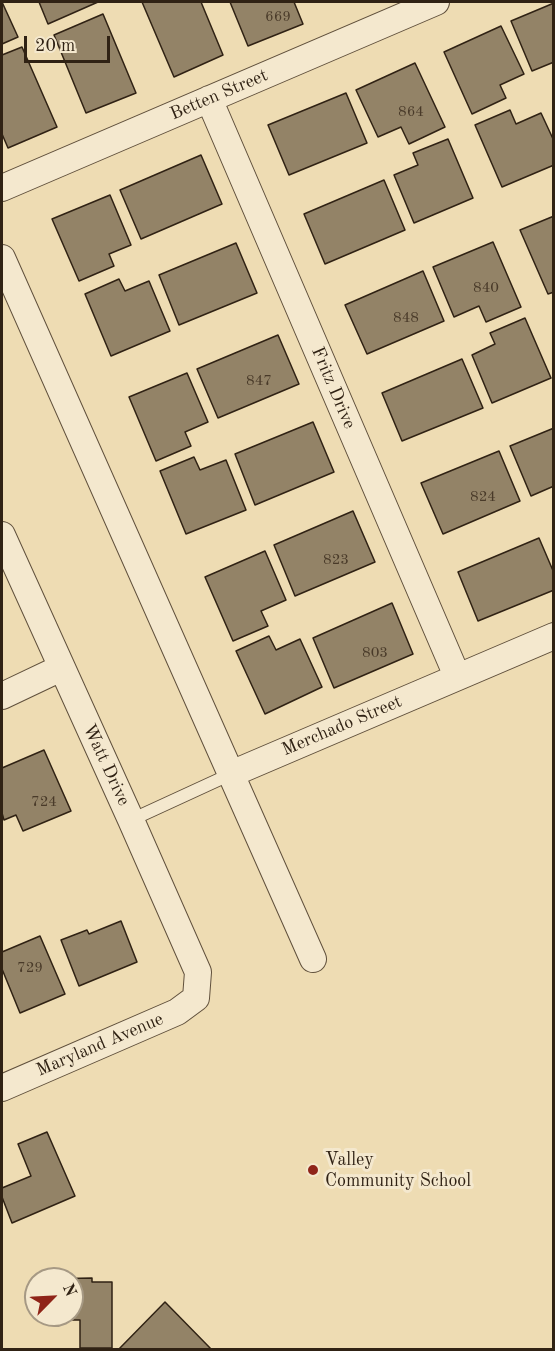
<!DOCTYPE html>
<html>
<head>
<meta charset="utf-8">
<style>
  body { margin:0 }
  #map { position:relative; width:555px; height:1351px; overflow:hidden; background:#eedcb3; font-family:"Old Standard TT",serif }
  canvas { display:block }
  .frame { position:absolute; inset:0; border:3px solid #302214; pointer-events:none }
  .north { position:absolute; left:24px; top:1267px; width:60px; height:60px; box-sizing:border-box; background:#f4e8ce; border:2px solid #a69984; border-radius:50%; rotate:66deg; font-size:16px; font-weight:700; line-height:24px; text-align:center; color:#302214 }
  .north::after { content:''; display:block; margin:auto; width:21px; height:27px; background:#8f2418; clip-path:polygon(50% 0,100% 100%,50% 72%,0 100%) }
  .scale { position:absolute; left:24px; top:36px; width:86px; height:27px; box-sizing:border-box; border:3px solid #302214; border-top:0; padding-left:8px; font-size:18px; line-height:21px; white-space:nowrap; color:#302214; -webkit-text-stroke:4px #f4e8ce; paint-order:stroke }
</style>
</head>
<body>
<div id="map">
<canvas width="555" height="1351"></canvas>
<div class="frame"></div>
<div class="north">N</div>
<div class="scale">20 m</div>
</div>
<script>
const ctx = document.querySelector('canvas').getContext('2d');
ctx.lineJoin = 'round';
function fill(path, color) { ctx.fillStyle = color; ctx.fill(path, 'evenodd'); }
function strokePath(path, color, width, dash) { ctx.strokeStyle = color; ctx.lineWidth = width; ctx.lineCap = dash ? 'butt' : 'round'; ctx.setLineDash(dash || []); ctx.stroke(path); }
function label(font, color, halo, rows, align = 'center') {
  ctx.font = font + ' "Old Standard TT",serif'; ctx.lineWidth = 6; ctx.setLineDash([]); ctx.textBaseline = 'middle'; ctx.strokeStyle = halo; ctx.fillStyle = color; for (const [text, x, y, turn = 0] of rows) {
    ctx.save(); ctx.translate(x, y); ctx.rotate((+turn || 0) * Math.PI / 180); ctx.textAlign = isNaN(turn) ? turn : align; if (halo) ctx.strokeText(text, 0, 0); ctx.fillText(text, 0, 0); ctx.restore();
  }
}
const building = new Path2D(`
  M2 2 18 37 2 44Z
  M39 2H98L48 24Z
  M142 2H201L223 55 174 77Z
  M230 2H294L303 24 248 46Z
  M554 3V62L532 71 511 21Z
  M103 14 136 93 86 113 54 35Z
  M501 26 524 74 500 85 506 98 472 114 444 52Z
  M22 47 57 127 8 148 2 134V55Z
  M415 63 445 127 409 144 401 127 378 137 356 90Z
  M346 93 367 143 289 175 268 125Z
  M510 110 516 124 541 113 554 141V165L502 187 475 125Z
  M448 139 473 198 414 223 394 175 418 165 413 153Z
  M201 155 222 204 141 239 120 190Z
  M384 180 405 230 325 264 304 214Z
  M110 195 131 245 109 254 114 266 79 281 52 219Z
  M554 216V292L548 294 520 230Z
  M493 242 521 307 486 322 479 306 454 317 433 267Z
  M236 243 257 293 179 325 159 275Z
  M423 271 444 321 367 354 345 305Z
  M119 279 125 291 149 281 170 331 111 356 85 294Z
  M525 318 551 378 492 403 472 355 495 344 490 333Z
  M278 335 299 384 218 418 197 369Z
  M462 359 483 408 402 441 382 393Z
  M187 373 208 422 185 432 191 446 156 461 129 397Z
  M313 422 334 472 255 505 235 454Z
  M554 428V486L531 496 510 446Z
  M499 451 520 501 443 534 421 483Z
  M194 457 200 470 226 460 246 510 186 534 160 471Z
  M353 511 375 562 295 596 274 545Z
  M539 538 554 573V590L478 621 458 572Z
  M265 551 286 600 261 611 268 626 233 641 205 577Z
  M392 603 413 654 334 688 313 638Z
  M269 636 276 650 300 639 322 687 265 714 236 651Z
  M44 750 71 811 23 831 16 815 4 820 2 813V768Z
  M121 921 137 962 79 986 61 940 87 930 89 934Z
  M40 936 65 994 20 1013 2 969V952Z
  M47 1132 75 1196 12 1223 2 1197V1188L31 1176 18 1144Z
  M92 1278V1282H112V1348H80V1320H44V1315H72V1279H44Z
  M165 1302 212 1350H118Z`);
const lane = new Path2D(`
  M131 820 231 774`);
const street = new Path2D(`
  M209 99 457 676
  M2 188 436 2
  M2 258 313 959
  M2 535 131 820 198 972 196 998 177 1012 2 1088
  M2 696 61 668
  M231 774 554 636`);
const markers = [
  [313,1170,6,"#8f2418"]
];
const numberNames = [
  ["669",278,17],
  ["864",411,112],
  ["840",486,288],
  ["848",406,318],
  ["847",259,381],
  ["824",483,497],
  ["823",336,560],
  ["803",375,653],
  ["724",44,802],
  ["729",30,968]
];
const streetNames = [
  ["Betten Street",219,95,-23],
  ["Fritz Drive",333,388,67],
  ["Merchado Street",342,726,-23],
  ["Watt Drive",106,765,65],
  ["Maryland Avenue",100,1045,-23]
];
const poiNames = [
  ["Valley",325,1160],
  ["Community School",325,1181]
];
fill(building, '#938367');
strokePath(building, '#302214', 1.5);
strokePath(lane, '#60503c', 14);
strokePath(street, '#60503c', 28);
strokePath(lane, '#f4e8ce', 12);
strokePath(street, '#f4e8ce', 26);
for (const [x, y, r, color] of markers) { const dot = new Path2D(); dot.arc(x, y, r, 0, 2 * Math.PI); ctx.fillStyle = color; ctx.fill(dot); strokePath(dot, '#f4e8ce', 2); }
label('15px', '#493a29', null, numberNames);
label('18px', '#302214', '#f4e8ce', streetNames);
label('18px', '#302214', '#f4e8ce', poiNames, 'left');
</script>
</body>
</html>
